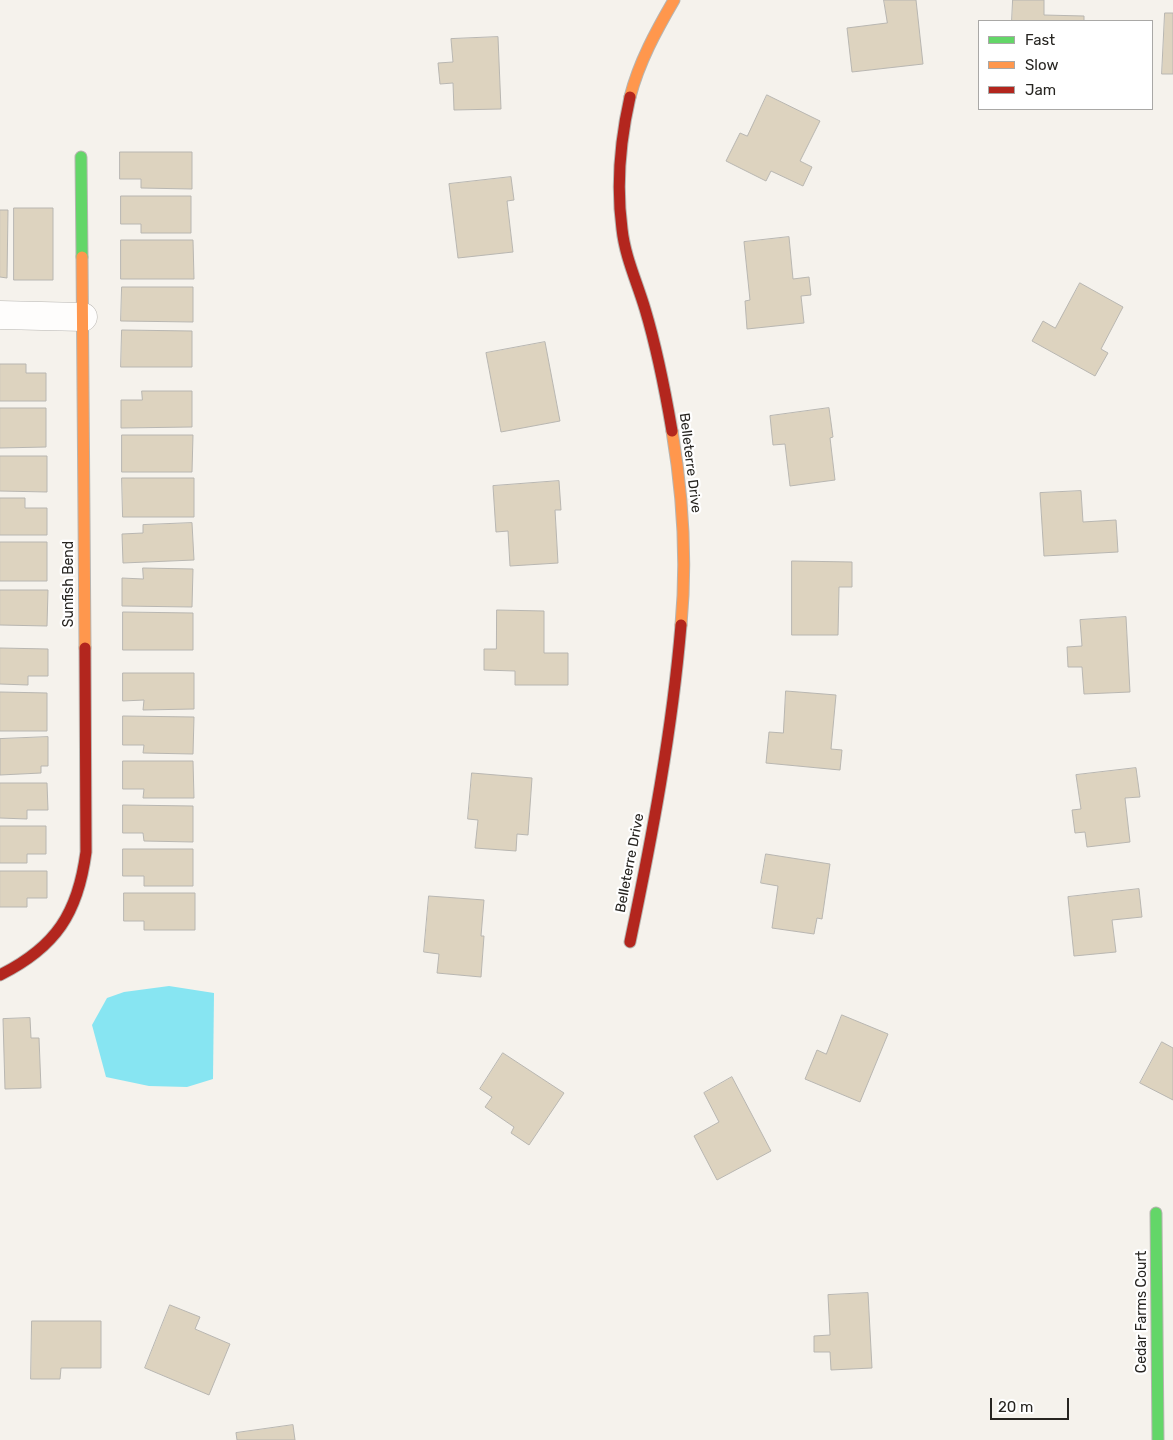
<!DOCTYPE html>
<html>
<head>
<meta charset="utf-8">
<style>
  body { margin:0 }
  #map { position:relative; width:1173px; height:1440px; overflow:hidden; background:#f5f2ec; font-family:Rubik,sans-serif }
  canvas { display:block }
  .legend { position:absolute; left:978px; top:20px; width:175px; height:90px; box-sizing:border-box; background:#fff; border:1px solid #a9a8a6; margin:0; padding:6px 9px; list-style:none; font-size:15px; color:#272521 }
  .legend li { display:flex; align-items:center; gap:10px; height:25px }
  .legend b { width:25px; border:1px solid #a9a8a6 }
  .scale { position:absolute; left:990px; top:1398px; width:79px; height:22px; box-sizing:border-box; border:2px solid #272521; border-top:0; padding-left:6px; font-size:15px; line-height:18px; white-space:nowrap; color:#272521; -webkit-text-stroke:4px #fff; paint-order:stroke }
</style>
</head>
<body>
<div id="map">
<canvas width="1173" height="1440"></canvas>
<ul class="legend">
<li><b style="height:6px;background:#63d668"></b>Fast</li>
<li><b style="height:6px;background:#ff974d"></b>Slow</li>
<li><b style="height:6px;background:#b3261e"></b>Jam</li>
</ul>
<div class="scale">20 m</div>
</div>
<script>
const ctx = document.querySelector('canvas').getContext('2d');
ctx.lineJoin = 'round';
function fill(path, color) { ctx.fillStyle = color; ctx.fill(path, 'evenodd'); }
function strokePath(path, color, width, dash) { ctx.strokeStyle = color; ctx.lineWidth = width; ctx.lineCap = dash ? 'butt' : 'round'; ctx.setLineDash(dash || []); ctx.stroke(path); }
function label(font, color, halo, rows, align = 'center') {
  ctx.font = font + ' Rubik,sans-serif'; ctx.lineWidth = 4.5; ctx.setLineDash([]); ctx.textBaseline = 'middle'; ctx.strokeStyle = halo; ctx.fillStyle = color; for (const [text, x, y, turn = 0] of rows) {
    ctx.save(); ctx.translate(x, y); ctx.rotate((+turn || 0) * Math.PI / 180); ctx.textAlign = isNaN(turn) ? turn : align; if (halo) ctx.strokeText(text, 0, 0); ctx.fillText(text, 0, 0); ctx.restore();
  }
}
const water = new Path2D(`
  M169 986 214 993 213 1079 187 1087 149 1086 106 1077 92 1025 107 998 124 992Z`);
const building = new Path2D(`
  M884 0H916L923 64 852 72 847 28 887 23Z
  M1013 0H1044V15L1084 16V21H1012Z
  M1165 13H1173V74H1162Z
  M498 37 501 109 454 110 453 83 440 84 438 63 453 62 451 39Z
  M767 95 820 121 800 161 812 167 803 186 771 171 766 181 726 161 740 133 747 136Z
  M120 152H192V189L141 188V179H120Z
  M511 177 514 200 507 201 513 252 458 258 449 184Z
  M121 196H191V233H141V224H121Z
  M14 208H53V280H14Z
  M0 210H8L7 278 0 277Z
  M789 237 793 279 809 277 811 295 801 296 804 323 747 329 745 301 750 300 744 242Z
  M121 240H193L194 279H121Z
  M1080 283 1123 307 1101 349 1108 353 1095 376 1032 341 1043 321 1055 328Z
  M122 287H193V322L121 321Z
  M122 330 192 331V367H121Z
  M545 342 560 421 501 432 486 353Z
  M0 364H26V373H46V401H0Z
  M142 391H192V427L121 428V400H142Z
  M0 408H46V447L0 448Z
  M829 408 833 437 830 438 835 480 790 486 785 444 773 445 770 416Z
  M122 435H193L192 472H122Z
  M0 456H47V492L0 491Z
  M122 478H194V517H123Z
  M559 481 561 510H555L558 563 510 566 508 531 496 532 493 486Z
  M1081 491 1083 522 1116 520 1118 552 1044 556 1040 493Z
  M0 498H25V508H47V535H0Z
  M192 523 194 560 123 563 122 534 143 533V525Z
  M0 542H47V581H0Z
  M792 561 852 562V587H839L838 635H792Z
  M143 568 193 569 192 607 122 606V578L143 579Z
  M0 590H48L47 626 0 625Z
  M497 610 544 611V653H568V685H515V671L484 670V649H496Z
  M123 612 193 613V650H123Z
  M1126 617 1130 692 1084 694 1082 667H1068L1067 647 1082 646 1080 620Z
  M0 648 48 649V676H28V685L0 684Z
  M123 673H194V709L143 710 144 700 123 701Z
  M786 691 836 695 831 749 842 750 840 770 766 763 769 732 783 733Z
  M0 692 47 693V731H0Z
  M123 716 194 717 193 754 143 753 144 745H123Z
  M48 737V766H41V773L0 775V739Z
  M123 761H193L194 798H143L144 789H123Z
  M1136 768 1140 797 1125 798 1130 842 1087 847 1085 832 1075 833 1072 810 1081 809 1076 775Z
  M472 773 532 778 528 835 517 834 516 851 475 848 478 820 468 819Z
  M0 783H47L48 810H27V819L0 818Z
  M123 805 193 806V842L144 841 143 833H123Z
  M0 826H46V854H27V863H0Z
  M123 849H193V886H144V876H123Z
  M766 854 830 864 822 919 817 918 814 934 772 928 778 886 761 883Z
  M0 871H47V898H27V907H0Z
  M1139 889 1142 917 1112 920 1116 952 1074 956 1068 897Z
  M124 893H195V930H144V921H124Z
  M429 896 484 900 481 936H484L481 977 437 973 439 954 424 952Z
  M842 1015 888 1034 860 1102 805 1079 817 1050 826 1054Z
  M30 1018 31 1038H39L41 1088 5 1089 3 1019Z
  M1162 1042 1173 1048V1100L1140 1083Z
  M503 1053 564 1093 529 1145 511 1133 514 1127 485 1107 492 1097 480 1089Z
  M732 1077 771 1151 717 1180 694 1136 719 1122 704 1093Z
  M868 1293 872 1368 831 1370 830 1352H814V1336L830 1335 828 1295Z
  M170 1305 200 1317 195 1329 230 1344 209 1395 145 1368Z
  M32 1321H101V1368H61L60 1379H31Z
  M293 1425 295 1440H237L236 1433Z`);
const street = new Path2D(`
  M0 315 83 317`);
const fast = new Path2D(`
  M81 157 82 257
  M1156 1213 1158 1440`);
const slow = new Path2D(`
  M630 97C639 62 656 31 674 0
  M82 257 85 648
  M672 431C683 496 687 560 681 625`);
const jam = new Path2D(`
  M630 97C620 141 616 184 622 229 625 257 637 282 645 309 657 349 665 390 672 431
  M630 942C652 837 672 732 681 625
  M0 975C56 947 78 913 86 852L85 648`);
const streetNames = [
  ["Belleterre Drive",690,463,83],
  ["Sunfish Bend",69,584,-90],
  ["Belleterre Drive",630,863,-79],
  ["Cedar Farms Court",1142,1312,-90]
];
fill(water, '#87e5f2');
fill(building, '#ddd3bf');
strokePath(building, '#b8b6b1', 1);
strokePath(street, '#b7b5b1', 29);
strokePath(fast, '#b7b5b1', 13);
strokePath(slow, '#b7b5b1', 13);
strokePath(jam, '#b7b5b1', 13);
strokePath(street, '#fefdfc', 28);
strokePath(fast, '#63d668', 11);
strokePath(slow, '#ff974d', 11);
strokePath(jam, '#b3261e', 11);
label('14px', '#272521', '#fff', streetNames);
</script>
</body>
</html>
